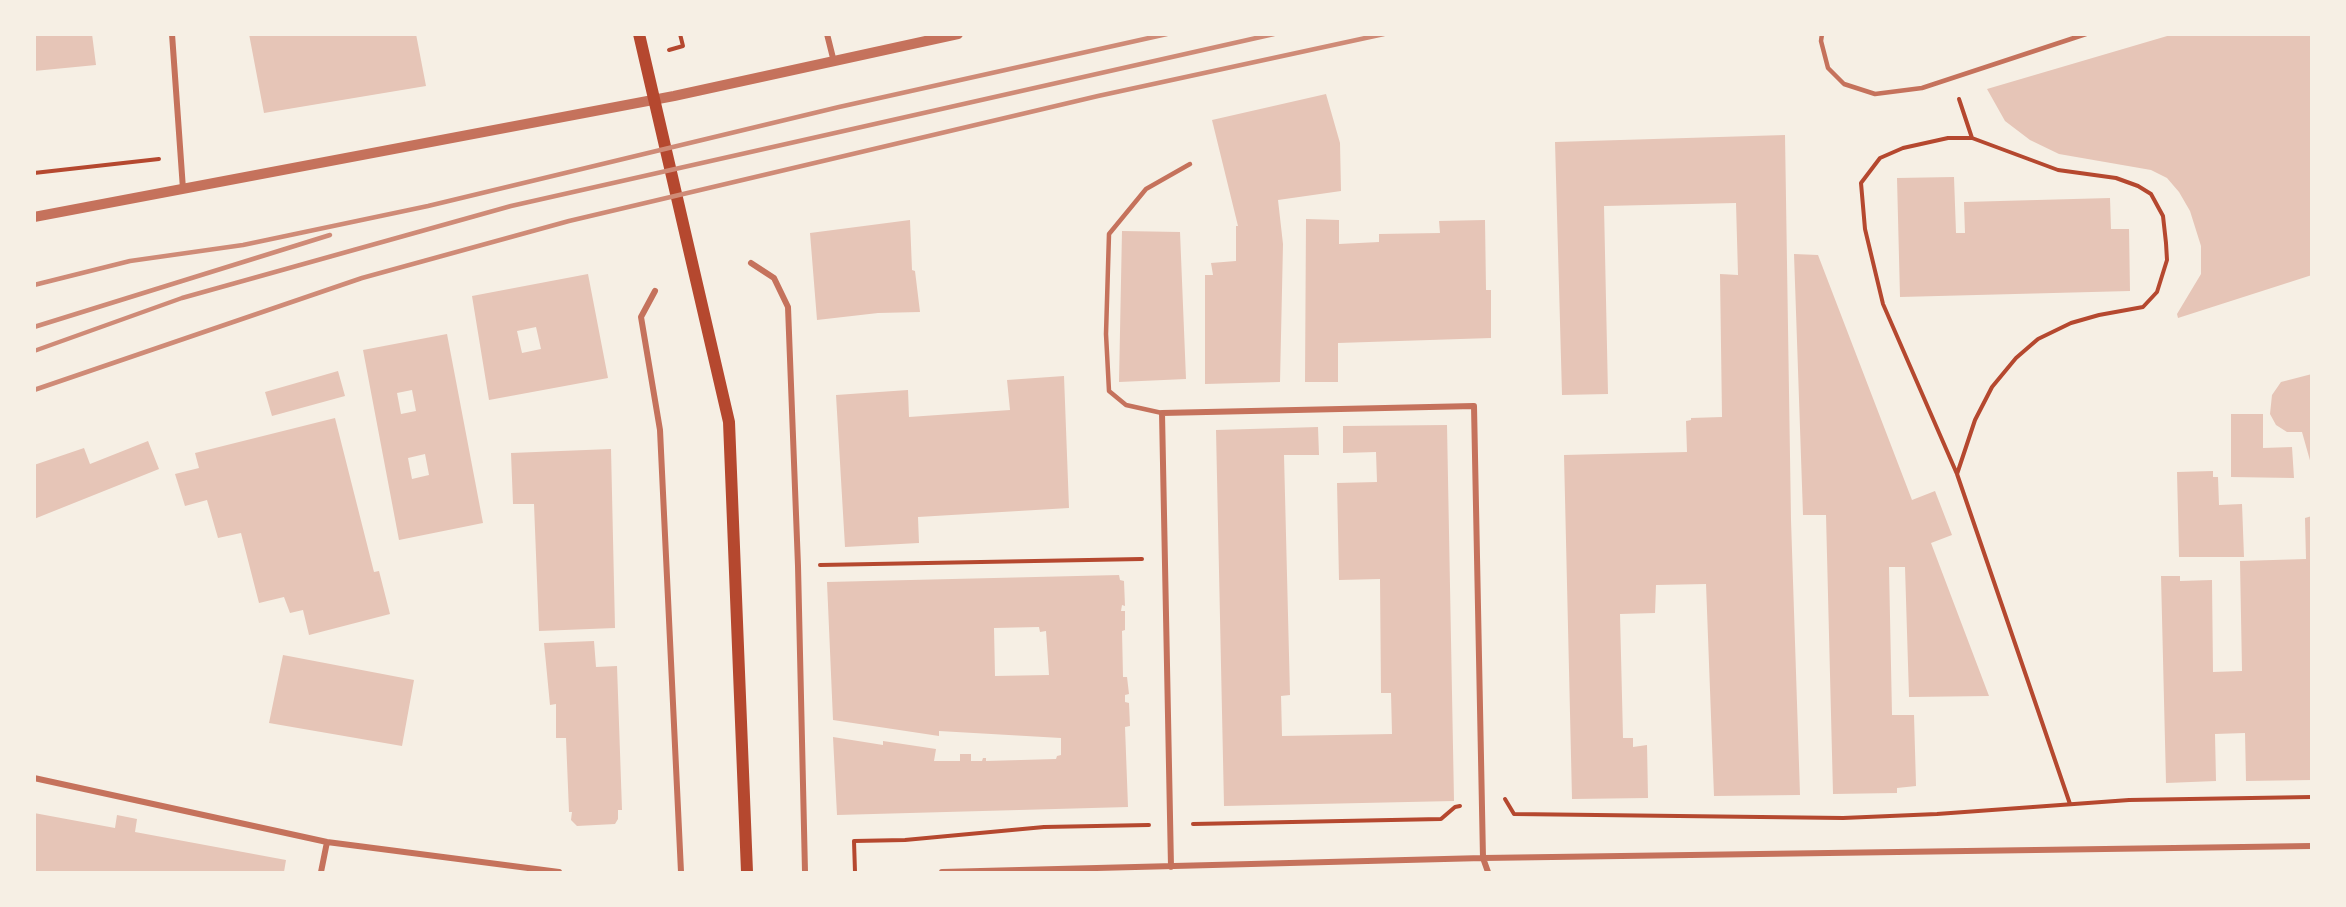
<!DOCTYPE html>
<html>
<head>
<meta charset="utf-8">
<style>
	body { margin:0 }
	#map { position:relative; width:2346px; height:907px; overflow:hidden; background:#f6efe4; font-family:"Fira Sans Condensed",sans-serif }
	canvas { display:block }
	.frame { position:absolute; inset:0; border:36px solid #f6efe4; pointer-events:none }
</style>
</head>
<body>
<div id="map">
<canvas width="2346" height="907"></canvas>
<div class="frame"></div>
</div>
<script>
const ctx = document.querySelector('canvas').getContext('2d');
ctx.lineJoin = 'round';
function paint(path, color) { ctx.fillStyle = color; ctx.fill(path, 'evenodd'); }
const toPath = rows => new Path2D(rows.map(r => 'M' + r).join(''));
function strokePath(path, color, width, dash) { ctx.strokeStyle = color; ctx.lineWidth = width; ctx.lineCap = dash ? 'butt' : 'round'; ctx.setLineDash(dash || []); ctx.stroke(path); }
const building = toPath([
	[34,34,92,34,96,65,34,71],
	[249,34,416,34,426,86,264,113],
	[2174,34,2312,34,2312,275,2178,318,2177,314,2201,274,2201,246,2190,211,2179,192,2167,178,2151,170,2059,154,2030,140,2005,121,1987,89],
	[1326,94,1340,143,1341,191,1278,200,1283,244,1280,382,1205,384,1205,275,1213,275,1211,263,1236,261,1236,226,1238,226,1212,120],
	[1785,135,1791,520,1800,795,1714,796,1706,584,1656,585,1655,613,1620,614,1623,738,1633,738,1633,747,1647,745,1648,798,1572,799,1564,455,1687,452,1686,421,1691,420,1691,418,1722,417,1720,274,1738,275,1736,203,1604,206,1608,394,1562,395,1555,142],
	[1954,177,1956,233,1965,233,1964,202,2110,198,2111,229,2129,229,2130,291,1900,297,1897,178],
	[1306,219,1339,220,1339,244,1379,242,1379,234,1440,233,1439,221,1485,220,1486,290,1491,290,1491,338,1338,343,1338,382,1305,382],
	[910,220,912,270,915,271,920,312,878,313,817,320,810,233],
	[1122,231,1180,232,1186,379,1119,382],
	[1794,254,1818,255,1912,500,1935,491,1952,535,1931,543,1989,696,1909,697,1905,567,1889,567,1892,715,1914,715,1916,786,1897,788,1897,793,1833,794,1826,515,1803,515],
	[588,274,608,378,489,400,472,296],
	[536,327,541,349,522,353,517,331],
	[447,334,483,523,399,540,363,350],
	[412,390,416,411,401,414,397,393],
	[425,454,429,475,412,479,408,458],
	[338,371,345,396,272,416,265,392],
	[2312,374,2312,464,2311,464,2302,432,2287,432,2276,425,2270,414,2272,395,2281,382],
	[1064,376,1069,508,918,517,919,543,845,547,836,395,908,390,909,417,1010,410,1007,380],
	[2231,414,2263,414,2263,448,2292,447,2294,478,2231,477],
	[335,418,374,572,379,571,390,614,309,635,303,610,290,613,284,597,259,603,241,533,218,538,207,500,185,506,175,474,199,468,195,453],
	[1447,425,1454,801,1224,806,1216,430,1318,427,1319,455,1284,455,1290,695,1281,696,1282,736,1392,734,1391,693,1381,693,1380,579,1339,580,1337,483,1377,482,1376,452,1343,453,1343,426],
	[148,441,159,469,34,519,34,465,84,448,90,464],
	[611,449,615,628,539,631,534,504,513,504,511,453],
	[2213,471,2213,477,2218,477,2219,505,2242,504,2244,557,2179,557,2177,472],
	[2312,516,2312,780,2246,781,2245,733,2215,734,2216,781,2166,783,2161,576,2180,576,2180,581,2212,580,2213,672,2242,671,2240,561,2306,559,2305,518],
	[1119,575,1120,580,1124,581,1125,606,1122,605,1121,611,1125,611,1125,630,1122,631,1123,677,1127,677,1129,694,1125,695,1125,702,1129,703,1130,726,1125,727,1128,807,837,815,833,737,883,745,883,741,936,749,934,761,960,761,960,754,971,754,971,761,982,761,983,758,986,758,986,761,1056,759,1057,756,1061,755,1061,738,939,731,939,736,833,720,827,582],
	[1039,627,1040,632,1046,631,1049,675,995,676,994,628],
	[594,641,596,667,617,666,622,810,618,810,618,819,615,824,577,826,571,820,572,812,569,812,566,738,556,738,556,704,550,705,544,643],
	[283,655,414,680,402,746,269,723],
	[34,813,115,828,117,815,137,819,135,832,286,860,284,872,34,872]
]);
const path = toPath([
	[669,50,683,46,680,34],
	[1959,99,1972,138],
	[34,173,159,159],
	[1957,474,1975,420,1992,387,2016,358,2038,339,2071,323,2099,315,2143,307,2157,292,2167,260,2166,243,2163,216,2151,194,2138,186,2116,178,2058,170,1972,138,1948,138,1903,148,1880,158,1861,183,1865,229,1883,304,1957,474,2070,804],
	[820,565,1142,559],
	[1505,799,1514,814,1843,818,1937,814,2129,800,2312,797],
	[1193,824,1441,819,1455,807,1460,806],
	[855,872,854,841,905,840,1044,827,1149,825]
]);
const service = toPath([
	[1822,34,1821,41,1828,68,1844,84,1875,94,1922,88,2086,34],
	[1162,413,1126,405,1109,391,1106,334,1109,234,1146,189,1190,164]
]);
const minor = toPath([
	[172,34,183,189],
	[827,34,834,62],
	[751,263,774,278,788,307,798,566,805,872],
	[655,291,641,317,660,430,681,872],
	[34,778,327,842,559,872],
	[1171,867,1162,413,1474,406,1483,858,1488,872],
	[321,872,327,842],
	[942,872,1483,858,2312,846]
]);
const tertiary = toPath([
	[34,217,674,96,958,34]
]);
const secondary = toPath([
	[639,34,729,422,747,872]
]);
const rail = toPath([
	[34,285,130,261,243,245,428,206,839,107,1167,34],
	[34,327,330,235],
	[34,351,182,298,511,206,1274,34],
	[34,390,362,278,569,221,1098,96,1384,34]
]);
paint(building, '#e6c5b7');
strokePath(path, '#b5482f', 4);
strokePath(service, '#c5725c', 4.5);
strokePath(minor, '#c5725c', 6);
strokePath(tertiary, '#c5725c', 10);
strokePath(secondary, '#b5482f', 12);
strokePath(rail, '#cf8b77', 4.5);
</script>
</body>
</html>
